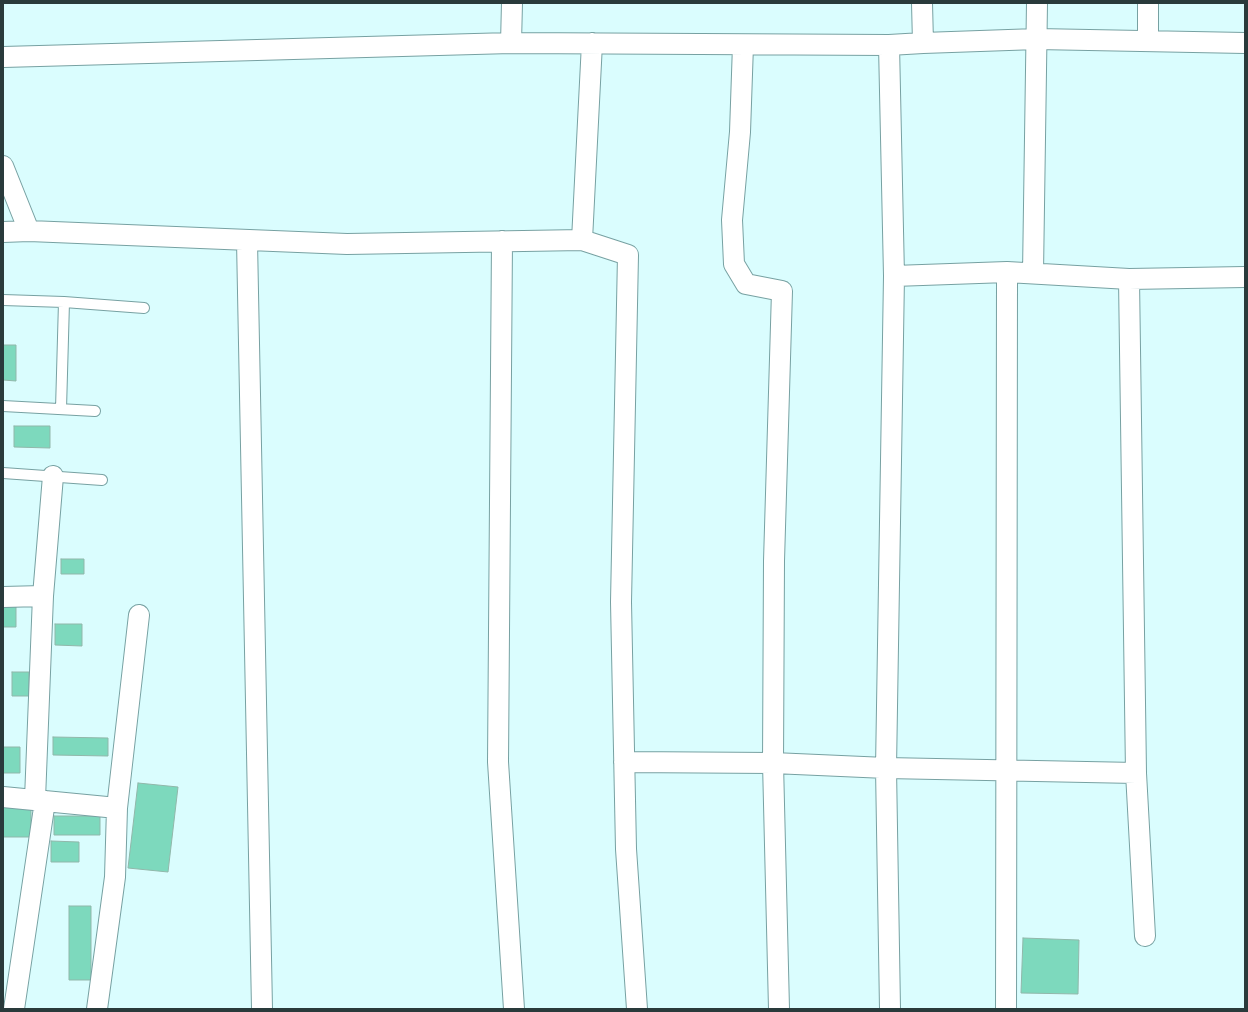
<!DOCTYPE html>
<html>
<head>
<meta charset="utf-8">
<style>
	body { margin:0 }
	#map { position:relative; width:1248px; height:1012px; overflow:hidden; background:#dafdfe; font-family:"IBM Plex Sans",sans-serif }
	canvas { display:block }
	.frame { position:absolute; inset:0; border:4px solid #293a3b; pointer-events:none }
</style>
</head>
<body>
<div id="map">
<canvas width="1248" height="1012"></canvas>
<div class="frame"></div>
</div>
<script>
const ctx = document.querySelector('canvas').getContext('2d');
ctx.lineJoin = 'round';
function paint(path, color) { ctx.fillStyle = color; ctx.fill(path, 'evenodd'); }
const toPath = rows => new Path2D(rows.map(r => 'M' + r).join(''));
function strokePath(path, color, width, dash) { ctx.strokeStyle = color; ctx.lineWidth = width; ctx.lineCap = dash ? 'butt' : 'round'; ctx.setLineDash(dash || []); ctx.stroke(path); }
const building = toPath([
	[3,345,16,345,16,381,3,380,3,345],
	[14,426,50,426,50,448,14,447,14,426],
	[61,559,84,559,84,574,61,574,61,559],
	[3,599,16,600,16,627,3,627,3,599],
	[55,624,82,624,82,646,55,645,55,624],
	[12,672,29,672,29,696,12,696,12,672],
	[53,737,108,738,108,756,53,755,53,737],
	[3,747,20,747,20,773,3,773,3,747],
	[138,783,178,787,168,872,128,868,138,783],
	[3,807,31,807,31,837,3,837,3,807],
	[54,816,100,816,100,835,54,835,54,816],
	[51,841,79,842,79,862,51,862,51,841],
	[69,906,91,906,91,980,69,980,69,906],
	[1023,938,1079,940,1078,994,1021,993,1023,938]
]);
const lane = toPath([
	[3,300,64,302],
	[3,406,95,411],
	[61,409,64,302,144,308],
	[3,473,102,480]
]);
const street = toPath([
	[922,3,923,43],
	[1148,41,1148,3],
	[511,43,512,3],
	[743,45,740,132,732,220,734,264,746,284,782,291,774,561,773,763,779,1009],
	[889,45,894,276,886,768,890,1009],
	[3,57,511,43,889,45,923,43,1037,39,1245,43],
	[3,166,29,231],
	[3,232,29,231,347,244,582,240,628,255,621,602,626,849,637,1009],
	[582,240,592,43],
	[247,241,262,1009],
	[502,241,498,762,514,1009],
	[1033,273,1037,3],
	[1129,279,1245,277],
	[43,596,53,476],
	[3,597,43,596,35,799],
	[624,762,773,763,886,768,1136,773,1129,279,1007,272,894,276],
	[1136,773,1145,936],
	[3,797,117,808],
	[14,1009,45,801],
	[97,1009,115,877,117,808,139,615],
	[1006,1009,1007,272]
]);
paint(building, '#7dd9bd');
strokePath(building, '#91b7aa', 1);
strokePath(lane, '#77a1a2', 12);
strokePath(street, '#77a1a2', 22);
strokePath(lane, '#fff', 10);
strokePath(street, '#fff', 20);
</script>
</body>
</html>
